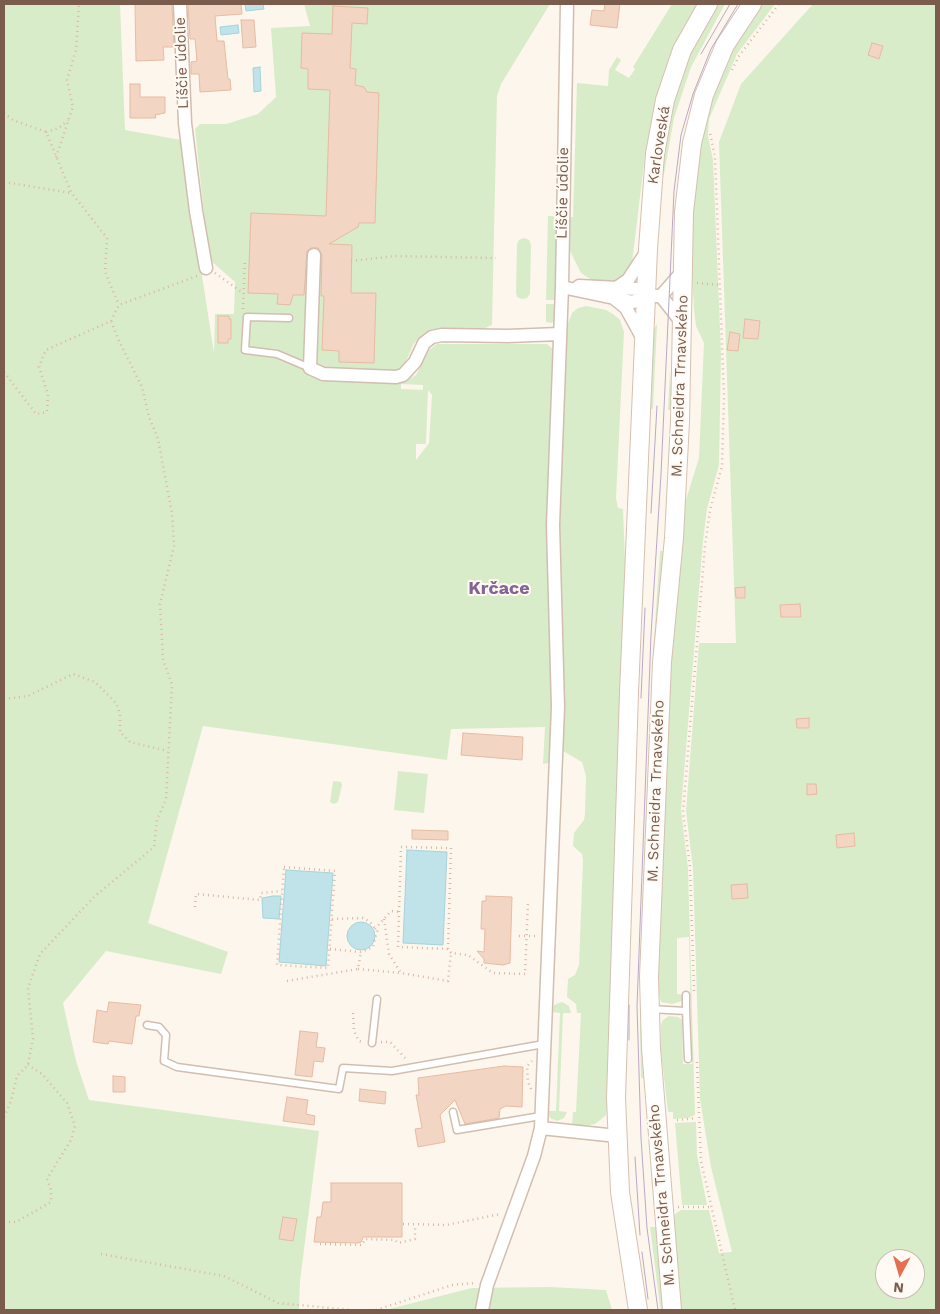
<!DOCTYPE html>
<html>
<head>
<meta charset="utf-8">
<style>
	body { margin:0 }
	#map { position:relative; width:940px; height:1314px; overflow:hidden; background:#fdf6ec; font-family:"Work Sans",sans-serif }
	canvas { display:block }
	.frame { position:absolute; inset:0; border:5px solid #7a5c4d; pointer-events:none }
	.north { position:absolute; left:875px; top:1249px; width:50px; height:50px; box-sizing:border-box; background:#fffaf3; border:1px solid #cabbb1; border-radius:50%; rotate:186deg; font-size:14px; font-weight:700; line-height:20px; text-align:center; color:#7a5c4d }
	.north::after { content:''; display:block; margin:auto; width:18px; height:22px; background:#e76f51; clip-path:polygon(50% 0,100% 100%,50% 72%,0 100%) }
</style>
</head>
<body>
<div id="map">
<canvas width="940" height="1314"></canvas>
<div class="frame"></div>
<div class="north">N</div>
</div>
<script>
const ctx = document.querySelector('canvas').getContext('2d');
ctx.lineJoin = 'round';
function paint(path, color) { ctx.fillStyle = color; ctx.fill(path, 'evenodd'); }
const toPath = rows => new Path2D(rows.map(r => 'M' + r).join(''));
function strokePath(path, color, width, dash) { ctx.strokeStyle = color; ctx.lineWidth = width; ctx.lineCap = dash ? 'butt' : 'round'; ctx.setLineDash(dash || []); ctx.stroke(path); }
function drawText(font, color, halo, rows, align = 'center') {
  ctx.font = font + ' "Work Sans",sans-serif'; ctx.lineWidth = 4; ctx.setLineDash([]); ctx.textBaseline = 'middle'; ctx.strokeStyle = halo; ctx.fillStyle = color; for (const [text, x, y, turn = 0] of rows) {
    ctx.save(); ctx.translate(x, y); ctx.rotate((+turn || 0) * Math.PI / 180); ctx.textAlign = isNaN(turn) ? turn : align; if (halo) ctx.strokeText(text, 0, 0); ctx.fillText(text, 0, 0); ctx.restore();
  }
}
const green = toPath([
	[4,4,120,4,125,130,181,140,214,353,215,314,234,314,235,282,210,260,202,219,204,214,195,129,200,124,226,124,258,114,276,97,271,28,310,26,304,4,550,4,501,84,497,96,492,325,483,329,443,328,426,332,414,343,403,368,402,383,416,375,429,350,437,344,547,344,553,349,552,709,549,763,543,764,545,727,451,729,447,760,203,726,148,923,228,952,221,974,106,951,63,1003,76,1061,89,1100,319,1131,300,1281,299,1309,311,1310,4,1310],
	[401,384,423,385,423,390,426,390,401,389],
	[428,390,432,395,429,443,416,460,416,444,426,444],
	[672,4,699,4,677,43,656,102,645,155,632,263,626,272,616,281,593,281,581,273,569,249,569,217,573,217,577,83,608,86,609,70,617,57,621,60,615,70,629,78,635,69,633,67],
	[718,4,725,4,691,67,674,118,664,174,662,174,661,163,669,117,685,65,695,42],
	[762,4,775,4,737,54,709,119,708,136,713,160,721,353,719,465,707,509,703,541,681,810,688,868,695,1115,688,1118,673,1119,673,1112,668,1112,661,1052,661,1025,663,1020,669,1016,678,1017,682,1020,683,1064,692,1064,689,937,677,938,677,994,683,995,682,1001,672,1004,661,1002,657,985,669,677,685,503,699,458,704,343,696,326,694,309,690,246,693,200,701,136,713,90,736,42],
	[813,4,936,4,936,1310,681,1310,676,1280,674,1215,681,1210,709,1210,719,1253,732,1252,711,1167,700,1099,693,869,686,811,699,643,736,643,719,142,741,84],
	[885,1259,915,1259,915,1289,885,1289],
	[548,216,557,216,555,300,546,300],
	[524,238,529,240,531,245,530,294,527,298,522,299,517,297,516,292,517,244,519,240],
	[546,304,555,304,554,321,552,323,546,322],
	[586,306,606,310,613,314,620,320,624,332,616,498,618,508,623,509,626,586,607,1109,606,1115,599,1121,595,1124,584,1126,572,1125,573,1112,576,1112,581,1013,577,1013,576,1004,567,997,568,979,575,975,579,965,583,860,582,854,573,846,574,833,584,820,585,814,586,776,582,762,563,751,564,665,559,503,565,332,572,313,578,308],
	[657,324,653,409,648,409,653,331],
	[670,370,672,410,668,410],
	[660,551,666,551,655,653,653,653],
	[398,771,428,774,424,813,394,810],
	[333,781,341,782,342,785,338,802,334,804,330,802],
	[641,989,645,1078,641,1078,640,1029],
	[562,1002,569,1006,571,1013,563,1013,559,1111,567,1112,564,1118,557,1121,550,1118,548,1111,556,1111,560,1013,552,1012,554,1005],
	[696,1122,697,1155,707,1205,682,1205,675,1123],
	[650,1227,656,1227,665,1310,661,1310,660,1306],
	[550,1287,606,1290,612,1310,385,1310,472,1288]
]);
const water = toPath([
	[245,4,263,4,264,9,246,11,245,4],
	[238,25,239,33,221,35,220,27,238,25],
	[260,67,261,91,254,92,253,68,260,67],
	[407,850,447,852,443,945,403,943,407,850],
	[286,870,333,873,326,966,279,962,286,870],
	[273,896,281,896,279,919,263,918,262,898,273,896],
	'347 936a14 14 0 1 1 28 0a14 14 0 1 1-28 0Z'
]);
const building = toPath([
	[135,4,172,4,174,47,163,47,164,60,136,61,135,4],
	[188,4,241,4,242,14,215,16,217,41,224,41,228,79,230,79,231,90,200,92,199,74,191,74,191,62,197,61,195,39,190,39,188,4],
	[605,4,620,4,617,28,590,25,592,10,604,11,605,4],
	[333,6,368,8,367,24,352,23,350,68,356,69,355,85,364,87,367,92,379,93,375,223,359,223,358,227,329,244,352,245,351,293,376,293,374,363,339,362,339,351,322,350,324,296,321,296,322,255,318,248,311,248,307,251,304,295,293,295,290,305,277,304,278,294,248,293,251,213,326,216,330,90,308,89,308,69,301,68,302,33,332,34,333,6],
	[241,20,254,20,256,47,243,48,241,20],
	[872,43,883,46,879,59,868,55,872,43],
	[130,84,140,84,140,97,165,97,165,113,155,115,156,118,130,118,130,84],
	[218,316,229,316,229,319,231,319,231,339,228,339,228,343,218,343,218,316],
	[745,319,760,321,758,339,743,338,745,319],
	[730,332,740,334,738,351,727,350,730,332],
	[745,587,745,598,736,598,735,588,745,587],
	[800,604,801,617,781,617,780,605,800,604],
	[809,718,809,728,797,728,796,719,809,718],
	[463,733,523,737,522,760,461,755,463,733],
	[807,784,816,784,817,794,807,795,807,784],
	[412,830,448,831,448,840,412,839,412,830],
	[854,833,855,846,837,848,836,835,854,833],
	[747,884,748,898,732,899,731,885,747,884],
	[486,896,512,897,510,963,503,965,484,963,484,959,477,951,484,952,485,929,481,929,482,901,486,901,486,896],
	[109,1002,141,1005,139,1016,136,1016,132,1044,109,1041,108,1044,93,1042,97,1010,107,1012,109,1002],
	[300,1031,318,1033,316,1047,325,1048,323,1062,314,1061,312,1077,295,1075,300,1031],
	[504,1066,523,1067,522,1107,506,1106,500,1109,499,1118,465,1124,455,1100,440,1115,445,1142,418,1147,415,1129,422,1128,416,1095,419,1095,418,1078,504,1066],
	[113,1076,125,1077,125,1092,113,1092,113,1076],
	[360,1089,386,1092,385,1104,359,1101,360,1089],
	[287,1097,308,1100,306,1114,315,1116,314,1125,283,1121,287,1097],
	[331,1183,402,1183,402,1237,363,1237,361,1242,358,1243,314,1242,317,1217,321,1217,323,1202,331,1202,331,1183],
	[283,1217,297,1219,293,1241,279,1239,283,1217]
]);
const path = toPath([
	[732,70,739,56,779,4],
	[4,113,13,120,46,132,71,192,107,238,105,272,119,305],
	[46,132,59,128,68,120],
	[56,157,73,107,67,80,76,50,79,4],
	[4,182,71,193],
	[351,261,395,256,496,258],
	[215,273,243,293],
	[697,283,721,285],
	[243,309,245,259],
	[4,372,36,414,47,412,48,395,39,367,46,350,111,321,119,305,197,276],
	[4,699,28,696,73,674,95,682,116,703,120,714,120,732,130,742,168,751],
	[284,867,335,871,328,968,277,965,284,867],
	[195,907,196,894,260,900,261,893,282,891],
	[384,919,389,954,401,973,448,981,451,953],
	[375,929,391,911,399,912],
	[519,936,537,936],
	[330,949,361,952,373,947,377,931,370,922,363,918,332,919],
	[448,949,451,848,401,847,398,947,448,949,451,953,468,955,493,973,525,974,528,902],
	[358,969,401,973],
	[287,981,358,969,361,952],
	[694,991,690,867,683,812,705,546,710,510,722,466,724,397,715,157,710,133],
	[353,1013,354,1031,359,1041,363,1042],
	[381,1042,390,1042,407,1060],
	[697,1062,701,1161,735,1310],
	[531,1089,528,1082,527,1066,532,1061],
	[4,1117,11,1101,17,1076,28,1065,29,1059,33,1039,28,988,40,954,94,897,154,847,157,820,166,799,172,685,163,659,160,604,174,546,172,513,158,439,149,417,142,387,119,341,111,321],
	[677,1120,697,1118],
	[678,1207,710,1207],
	[4,1222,16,1222,51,1202,51,1190,47,1179,71,1140,75,1126,67,1103,42,1074,28,1065],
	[403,1224,446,1225,501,1214],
	[320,1244,362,1245,365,1239,395,1240,398,1243,415,1239,415,1225],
	[101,1254,224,1276,278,1303,352,1310],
	[376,1310,452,1285,475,1283]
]);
const lane = toPath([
	[289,318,247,317,245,350,277,354,310,368],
	[650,1009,686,1011,686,995],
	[686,1011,688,1059],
	[147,1025,159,1027,166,1035,164,1061,177,1067,339,1089,343,1068,392,1071,544,1044],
	[372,1043,377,999],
	[453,1112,457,1130,541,1116]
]);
const street = toPath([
	[180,4,185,123,196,211,206,268],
	[314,255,310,368,323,374,396,377,403,375,415,362,424,343,432,337,442,335,508,336,559,334],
	[579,286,639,289,646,296],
	[562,287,633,302,646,296,661,296,683,324],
	[618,287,628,280,647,251],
	[661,296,683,271],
	[615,299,626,308,642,337],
	[541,1128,617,1136],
	[482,1310,487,1285,534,1156,541,1128,558,707,553,525,562,287,567,4]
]);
const secondary = toPath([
	[638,1310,620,1192,616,1098,629,693,648,249,655,154,665,100,682,50,708,4],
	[672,1310,651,1048,649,977,662,662,674,538,680,421,684,212,692,143,704,95,725,45,752,4]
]);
const tram = toPath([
	[701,54,730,4],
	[651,513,657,406],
	[641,698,645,608],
	[629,1040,629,1005],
	[635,1157,640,1235],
	[642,1252,648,1299],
	[658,1310,647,1228,641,1138,637,1006,651,635,661,474,674,191,681,135,693,94,711,49,738,4]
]);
const streetNames = [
	["Líščie údolie",182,63,-92],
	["Karloveská",659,145,-81],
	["Líščie údolie",563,193,-89],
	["M. Schneidra Trnavského",680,386,-88],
	["M. Schneidra Trnavského",656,791,-88],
	["M. Schneidra Trnavského",662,1195,-95]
];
const quarterNames = [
	["Krčace",499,589]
];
paint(green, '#d8ecc9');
paint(water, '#bfe3e8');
strokePath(water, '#a5d3da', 1);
paint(building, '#f3d5c3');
strokePath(building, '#e6bba3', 1);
strokePath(lane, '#d1beb0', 9);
strokePath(street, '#d1beb0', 15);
strokePath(secondary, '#d6c0b0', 20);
strokePath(path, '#d9b8a5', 2.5, [1, 4]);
strokePath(lane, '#fff', 6);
strokePath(street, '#fff', 12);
strokePath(secondary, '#fff', 18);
strokePath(tram, '#b9a8c9', 1);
drawText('15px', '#7a5c4d', '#fffaf3', streetNames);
drawText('bold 18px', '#846695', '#fffaf3', quarterNames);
</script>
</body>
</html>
